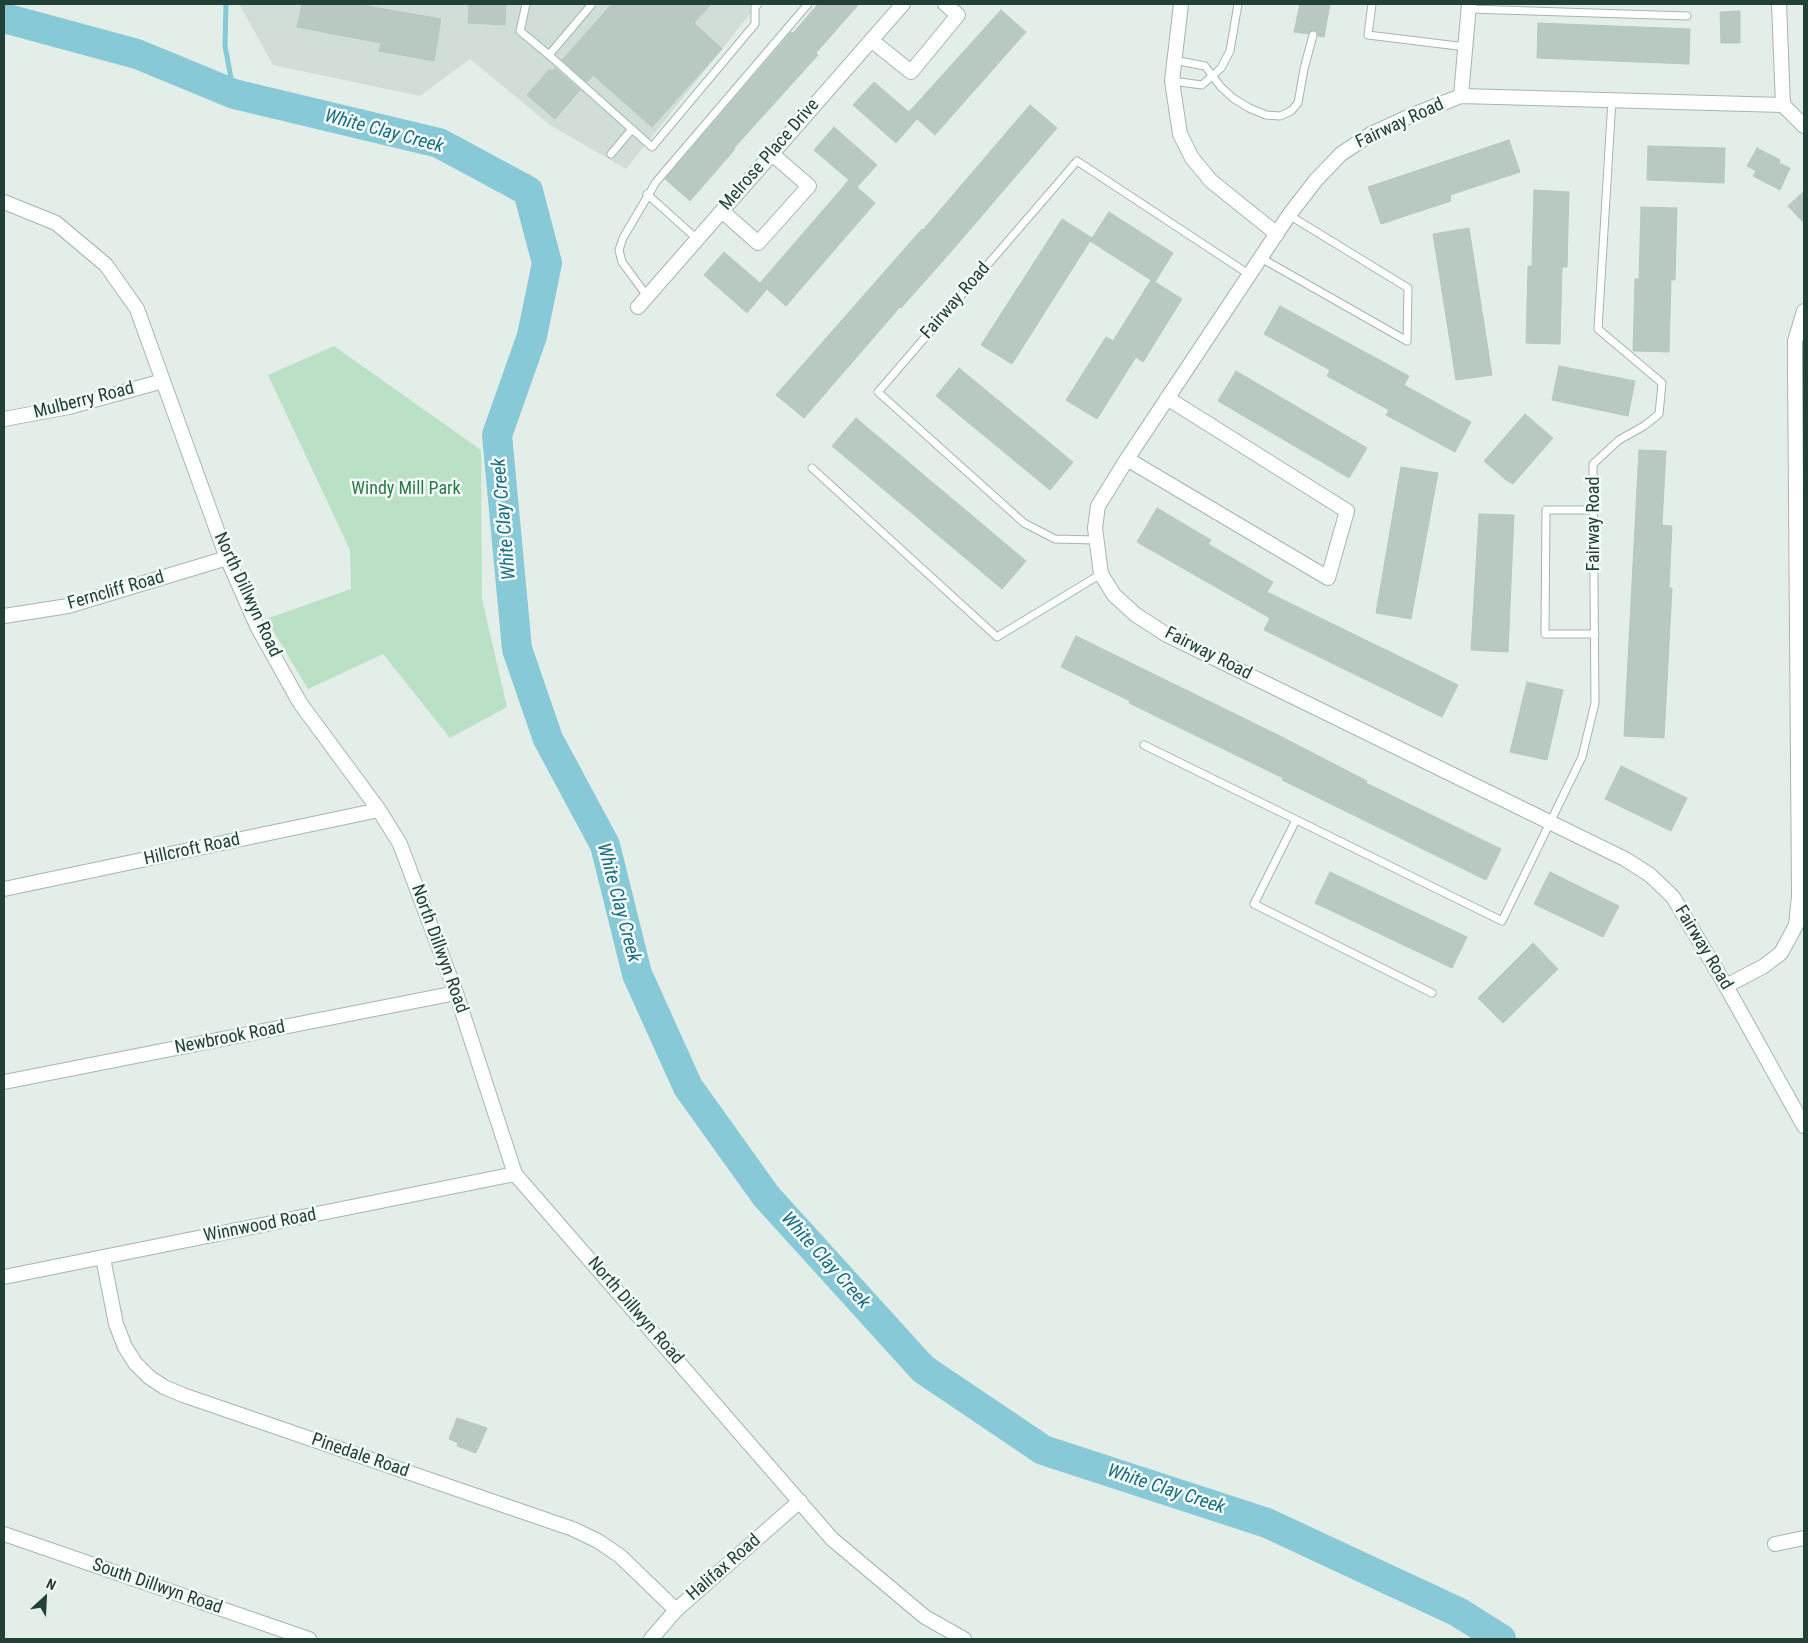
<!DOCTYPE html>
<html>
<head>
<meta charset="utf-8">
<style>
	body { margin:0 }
	#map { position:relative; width:1808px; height:1643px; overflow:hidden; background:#e3eee9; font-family:"Roboto Condensed",sans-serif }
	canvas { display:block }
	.frame { position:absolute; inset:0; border:5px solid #214038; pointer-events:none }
	.north { position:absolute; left:20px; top:1573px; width:50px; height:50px; -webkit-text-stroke:4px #f4faf7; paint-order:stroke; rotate:25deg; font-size:14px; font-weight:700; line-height:20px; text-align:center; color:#214038 }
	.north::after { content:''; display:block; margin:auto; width:18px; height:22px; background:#214038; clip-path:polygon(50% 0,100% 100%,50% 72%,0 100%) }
</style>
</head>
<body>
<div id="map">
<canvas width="1808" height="1643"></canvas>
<div class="frame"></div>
<div class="north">N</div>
</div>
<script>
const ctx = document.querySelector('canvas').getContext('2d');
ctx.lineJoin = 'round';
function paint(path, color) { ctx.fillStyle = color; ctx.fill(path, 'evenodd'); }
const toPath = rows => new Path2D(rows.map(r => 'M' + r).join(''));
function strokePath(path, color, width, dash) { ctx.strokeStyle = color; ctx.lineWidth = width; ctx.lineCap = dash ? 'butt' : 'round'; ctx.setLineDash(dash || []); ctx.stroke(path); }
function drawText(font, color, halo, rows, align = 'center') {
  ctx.font = font + ' "Roboto Condensed",sans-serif'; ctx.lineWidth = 5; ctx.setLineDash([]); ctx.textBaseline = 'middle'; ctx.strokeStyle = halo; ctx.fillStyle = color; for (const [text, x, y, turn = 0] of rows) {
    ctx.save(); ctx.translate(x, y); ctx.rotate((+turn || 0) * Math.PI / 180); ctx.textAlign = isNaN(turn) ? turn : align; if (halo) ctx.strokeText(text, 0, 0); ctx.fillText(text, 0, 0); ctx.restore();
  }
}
const built = toPath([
	[239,4,758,4,626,169,550,125,470,59,420,96,273,65]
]);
const green = toPath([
	[334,346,481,450,482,599,507,707,450,738,383,654,308,689,266,619,351,589,350,550,268,375]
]);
const stream = toPath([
	[226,4,225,46,234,94]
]);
const river = toPath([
	[4,18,137,54,234,94,439,143,528,191,547,263,532,336,497,435,517,649,548,739,605,845,637,974,688,1087,766,1196,923,1369,1043,1450,1267,1523,1458,1612,1501,1639]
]);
const building = toPath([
	[302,4,356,4,441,19,434,61,379,51,381,43,297,27,302,4],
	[469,4,506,4,505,25,468,23,469,4],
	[612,4,711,4,694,23,722,49,652,127,593,75,587,82,562,60,612,4],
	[818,4,859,4,816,53,818,55,734,148,735,149,690,201,665,179,791,32,793,33,818,4],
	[1300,4,1330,4,1324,37,1318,36,1317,32,1314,30,1310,31,1308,34,1294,32,1300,4],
	[1001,10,1026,32,935,135,917,119,896,143,853,105,874,82,909,112,1001,10],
	[1740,11,1740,43,1721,43,1720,12,1740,11],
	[1538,23,1690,29,1689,64,1537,58,1538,23],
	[555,68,580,90,555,119,527,95,550,69,552,71,555,68],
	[1030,105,1057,128,949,254,901,308,900,307,804,418,776,395,922,229,923,230,1030,105],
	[834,127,877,165,857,187,875,203,786,306,760,283,849,180,814,150,834,127],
	[1509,140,1520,172,1450,195,1451,201,1381,224,1368,187,1509,140],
	[1648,146,1725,148,1724,183,1647,180,1648,146],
	[1757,148,1780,160,1779,163,1790,168,1780,190,1753,176,1756,171,1747,166,1757,148],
	[1534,190,1569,192,1567,267,1562,267,1560,344,1526,343,1528,266,1532,266,1534,190],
	[1804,191,1804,223,1788,206,1804,191],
	[1641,207,1677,208,1675,280,1671,280,1669,352,1633,351,1635,279,1639,279,1641,207],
	[1109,212,1173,253,1155,282,1182,299,1143,362,1136,357,1097,419,1066,400,1106,337,1113,341,1151,280,1090,241,1012,364,981,345,1062,219,1092,238,1109,212],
	[1469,228,1492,375,1456,380,1433,234,1469,228],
	[724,252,767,289,747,313,704,275,724,252],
	[1280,306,1409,376,1404,385,1471,422,1455,452,1386,415,1389,410,1327,376,1330,370,1264,334,1280,306],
	[1559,366,1635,381,1628,416,1552,400,1559,366],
	[959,368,1073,462,1050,490,936,396,959,368],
	[1236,371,1367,448,1349,478,1218,401,1236,371],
	[1525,414,1553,438,1513,484,1506,480,1484,461,1525,414],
	[856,418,1026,561,1002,589,832,446,856,418],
	[1639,450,1666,451,1662,525,1672,526,1669,588,1672,588,1664,738,1624,736,1639,450],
	[1401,467,1438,473,1411,619,1376,613,1401,467],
	[1157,508,1211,540,1208,544,1273,582,1267,592,1458,685,1442,717,1264,630,1270,618,1137,542,1157,508],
	[1479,514,1514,515,1508,652,1471,650,1479,514],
	[1076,636,1280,736,1367,781,1366,783,1501,849,1486,880,1282,780,1283,778,1129,703,1130,701,1061,667,1076,636],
	[1527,682,1563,690,1547,760,1510,752,1527,682],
	[1621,766,1687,798,1671,831,1605,799,1621,766],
	[1330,872,1467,937,1452,968,1315,903,1330,872],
	[1550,872,1619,906,1603,937,1534,904,1550,872],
	[1533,943,1558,969,1503,1023,1478,998,1533,943],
	[457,1418,487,1428,476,1453,457,1446,458,1443,449,1439,457,1418]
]);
const lane = toPath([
	[526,4,520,31,549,55,592,4],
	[1372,4,1368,35,1466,47],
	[1469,9,1687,16],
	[549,55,652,147,755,24,755,7,758,4],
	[1174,60,1205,66,1221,87,1233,98,1249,108,1266,115,1280,116,1291,111,1298,103,1304,69,1313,35],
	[1172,81,1202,85,1221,68,1230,51,1238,4],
	[611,154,632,129],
	[647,194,697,239],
	[1261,258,1407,341,1408,288,1289,215],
	[647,296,622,262,619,250,623,238,656,182,808,4],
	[812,468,997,637,1101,574],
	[1594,510,1546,510,1545,634,1595,634],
	[1096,540,1055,539,1024,523,878,392,1077,161,1250,275],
	[1144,745,1502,921,1582,757,1595,703,1593,464,1619,440,1644,426,1659,414,1662,383,1598,329,1612,100],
	[1296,820,1254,904,1432,993]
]);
const street = toPath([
	[1181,4,1172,81,1180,134,1192,158,1211,181,1277,234],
	[1779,4,1783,105,1804,126],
	[871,40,911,72,958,15,945,4],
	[1461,96,1469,4],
	[1783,105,1461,96,1410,116,1371,134,1341,154,1316,180,1289,215,1127,459,1098,506,1095,528,1101,574,1114,595,1136,615,1167,635,1625,859,1650,875,1673,897,1726,986,1804,1126],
	[4,202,56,223,106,265,137,309,227,558,257,626,300,703,379,810,400,844,456,993,515,1174,832,1539,925,1617,964,1639],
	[722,211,758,243,809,186,772,154],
	[638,307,903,4],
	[4,419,69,407,163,381],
	[1127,459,1328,578,1347,511,1167,398],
	[4,616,68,606,227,558],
	[4,889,379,810],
	[1726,986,1764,966,1781,953,1796,925,1799,896,1795,365,1795,341,1804,311],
	[4,1082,456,993],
	[103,1258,116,1324,125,1347,135,1363,149,1377,164,1387,183,1395,573,1529,598,1541,620,1556,676,1610],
	[4,1277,515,1174],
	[4,1534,309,1639],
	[1775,1544,1804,1538],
	[651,1639,676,1610,800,1501]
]);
const streetNames = [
	["Fairway Road",1400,124,-25],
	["Melrose Place Drive",770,155,-49],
	["Fairway Road",956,301,-49],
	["Mulberry Road",84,401,-14],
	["Fairway Road",1594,524,-90],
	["Ferncliff Road",116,591,-16],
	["North Dillwyn Road",247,595,65],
	["Fairway Road",1208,654,27],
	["Hillcroft Road",192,850,-12],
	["Fairway Road",1703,948,59],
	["North Dillwyn Road",439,949,70],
	["Newbrook Road",230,1038,-11],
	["Winnwood Road",260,1226,-11],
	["North Dillwyn Road",635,1311,49],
	["Pinedale Road",360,1456,19],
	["Halifax Road",724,1568,-41],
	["South Dillwyn Road",157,1587,19]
];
const parkNames = [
	["Windy Mill Park",406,489]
];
const waterNames = [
	["White Clay Creek",384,132,15],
	["White Clay Creek",505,519,-95],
	["White Clay Creek",618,903,75],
	["White Clay Creek",825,1261,48],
	["White Clay Creek",1166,1490,18]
];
paint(built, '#d1ded8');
paint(green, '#bae0c5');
strokePath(stream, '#87c9d6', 5);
strokePath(river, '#87c9d6', 30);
paint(building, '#b8c9c2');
strokePath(building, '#b5c8c0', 1);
strokePath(lane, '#a5b6b0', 9);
strokePath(street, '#a5b6b0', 16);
strokePath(lane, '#fff', 7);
strokePath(street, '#fff', 14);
drawText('18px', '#214038', '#f4faf7', streetNames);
drawText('18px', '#287a49', '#f4faf7', parkNames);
drawText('italic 19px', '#176e80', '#f4faf7', waterNames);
</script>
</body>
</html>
